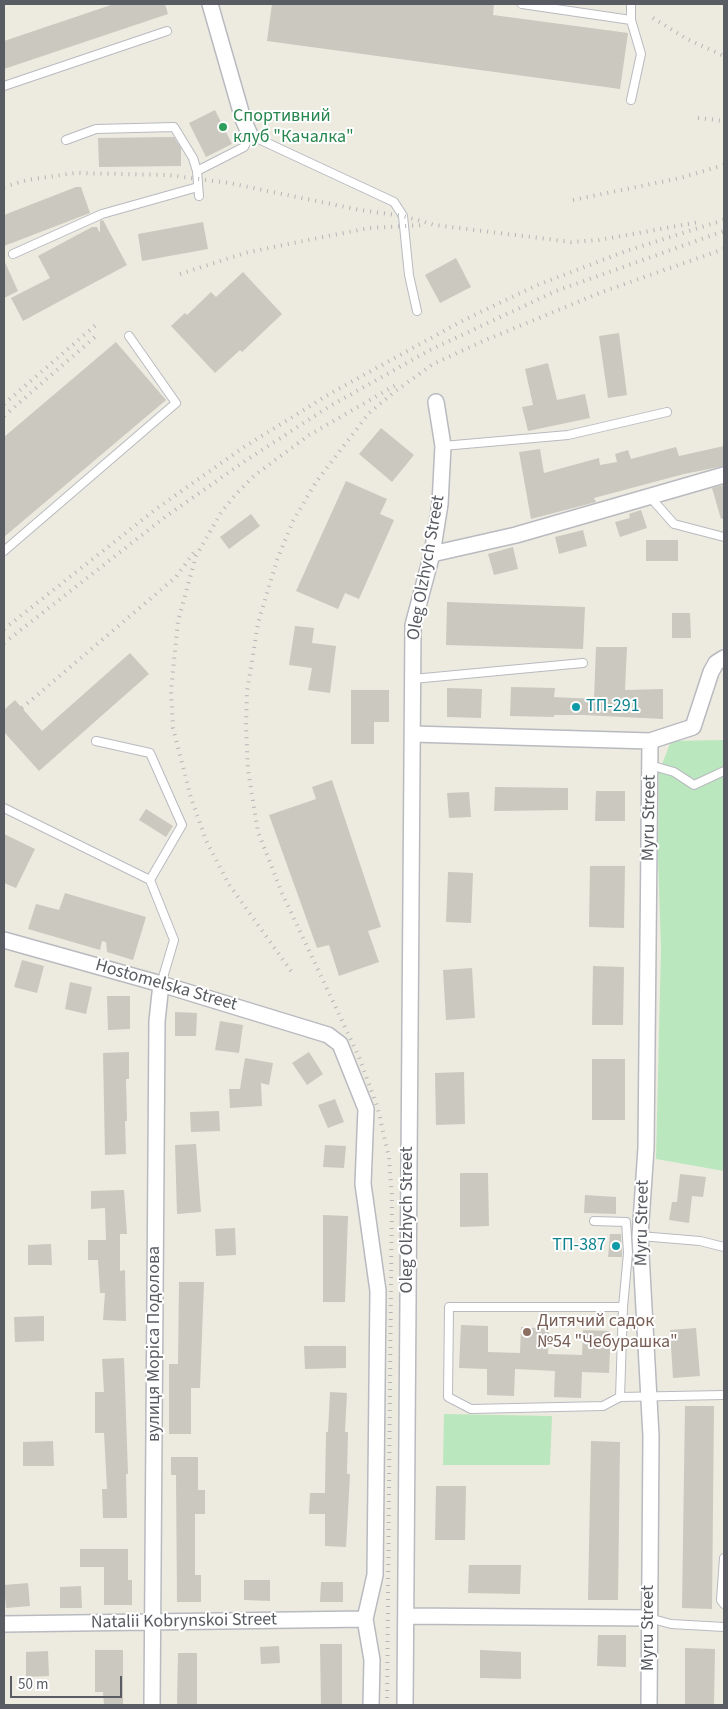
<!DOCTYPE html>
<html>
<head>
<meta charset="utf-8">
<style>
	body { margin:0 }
	#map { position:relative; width:728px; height:1709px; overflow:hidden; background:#edebe0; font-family:"Source Sans 3",sans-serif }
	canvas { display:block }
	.frame { position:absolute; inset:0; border:5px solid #595c62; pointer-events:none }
	.scale { position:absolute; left:10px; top:1676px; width:112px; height:22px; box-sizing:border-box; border:2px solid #595c62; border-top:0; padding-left:6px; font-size:15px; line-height:18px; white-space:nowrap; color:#595c62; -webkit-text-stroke:4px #fff; paint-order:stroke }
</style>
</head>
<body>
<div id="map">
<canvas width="728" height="1709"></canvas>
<div class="frame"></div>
<div class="scale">50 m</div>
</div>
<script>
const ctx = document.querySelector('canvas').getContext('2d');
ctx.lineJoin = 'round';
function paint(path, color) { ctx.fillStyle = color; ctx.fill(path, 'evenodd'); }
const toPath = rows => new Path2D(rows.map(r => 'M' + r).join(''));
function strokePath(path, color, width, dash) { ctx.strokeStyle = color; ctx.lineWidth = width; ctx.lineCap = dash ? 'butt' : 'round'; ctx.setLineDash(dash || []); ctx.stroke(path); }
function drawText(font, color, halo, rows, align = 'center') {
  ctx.font = font + ' "Source Sans 3",sans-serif'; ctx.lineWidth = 4; ctx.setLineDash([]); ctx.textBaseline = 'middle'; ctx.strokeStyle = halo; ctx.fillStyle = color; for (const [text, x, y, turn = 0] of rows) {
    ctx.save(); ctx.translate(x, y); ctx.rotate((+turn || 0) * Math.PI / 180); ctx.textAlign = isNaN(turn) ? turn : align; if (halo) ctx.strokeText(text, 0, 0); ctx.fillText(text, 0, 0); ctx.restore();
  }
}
const green = toPath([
	[724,740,724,1171,656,1159,661,949,658,857,659,772,671,741],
	[444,1414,552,1416,550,1465,443,1465]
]);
const building = toPath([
	[114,4,165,4,168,14,4,69,4,41],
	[272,4,494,4,493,15,628,33,620,89,267,41],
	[215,110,232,144,206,157,189,123],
	[174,137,181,148,181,166,99,167,98,138],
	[76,187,81,187,90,213,4,246,4,215],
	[103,220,127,265,23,321,11,298,50,278,38,256,92,227,97,227,100,233,100,221],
	[203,222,208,249,142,261,138,234],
	[456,258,471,287,440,303,425,275],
	[4,260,18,291,4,298],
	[243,272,282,314,242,352,240,350,215,373,171,326,185,313,187,315,211,292,216,297],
	[619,333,627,395,608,398,599,336],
	[116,342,166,400,4,537,4,437],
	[548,363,557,400,585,394,590,418,528,431,522,407,533,405,525,369],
	[381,428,414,455,392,482,359,454],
	[724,446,724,466,684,474,594,498,596,502,531,519,519,452,540,449,544,473,599,458,600,465,617,462,615,454,628,450,631,459,676,447,679,456],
	[346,481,387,499,380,514,394,520,359,599,345,593,338,609,296,591],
	[724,485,724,518,721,519,712,488],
	[641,510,647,528,620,537,615,522,630,518,629,514],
	[251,514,260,526,229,549,220,537],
	[583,530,587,546,559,554,555,537],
	[646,540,678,540,678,561,646,561],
	[513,547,518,569,494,575,488,554],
	[447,602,585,607,583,649,446,645],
	[672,613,690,613,691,638,672,638],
	[295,626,314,628,312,643,336,646,330,693,308,690,312,668,289,665],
	[596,647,627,647,625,690,663,689,663,719,583,715,554,715,554,717,510,716,511,687,555,688,554,697,594,699],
	[130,653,149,674,39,771,4,732,4,710,15,700,42,731],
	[447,688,482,689,481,718,447,717],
	[351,690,389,690,389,722,374,722,374,744,351,744],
	[332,780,381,927,368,931,379,962,339,976,329,945,317,948,269,815,316,799,312,787],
	[495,787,568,788,568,810,494,811],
	[596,791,625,791,625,821,595,821],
	[469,792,471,817,449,818,447,793],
	[146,809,173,826,166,837,139,820],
	[4,834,35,849,16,888,4,883],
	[590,866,625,866,624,928,589,927],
	[448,872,473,873,471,923,446,922],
	[65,893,146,917,133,960,107,952,106,942,102,941,100,950,28,929,36,904,59,910],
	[22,960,44,966,37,993,14,987],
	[593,966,624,967,623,1025,592,1025],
	[472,968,475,1018,446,1020,443,970],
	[70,982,92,987,86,1014,65,1009],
	[107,996,130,996,130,1029,108,1030],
	[175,1012,197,1013,196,1036,175,1036],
	[220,1021,243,1025,239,1053,215,1050],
	[129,1052,129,1079,126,1079,127,1121,125,1121,126,1154,105,1155,103,1053],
	[309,1052,323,1074,307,1085,292,1063],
	[245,1058,273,1063,269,1085,261,1083,262,1106,230,1108,229,1089,240,1089],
	[592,1059,625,1059,625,1120,592,1120],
	[464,1072,465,1124,436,1125,435,1073],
	[335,1099,344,1122,328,1128,318,1105],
	[219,1111,220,1131,191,1132,190,1112],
	[196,1144,201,1212,177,1214,175,1145],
	[325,1145,346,1146,344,1168,323,1167],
	[460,1173,488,1173,489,1226,460,1227],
	[680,1174,706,1177,703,1197,692,1196,689,1223,669,1220,672,1202,677,1202],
	[124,1190,127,1234,120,1234,120,1271,125,1270,126,1321,103,1320,105,1293,100,1293,98,1260,88,1260,88,1240,106,1240,105,1208,91,1209,91,1191],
	[585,1195,616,1197,616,1214,584,1213],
	[323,1215,348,1216,345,1302,323,1302],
	[235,1228,236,1255,216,1256,215,1229],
	[610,1234,621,1234,622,1257,608,1257],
	[51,1244,52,1265,28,1265,28,1245],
	[179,1282,204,1282,200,1388,191,1388,191,1434,169,1434,169,1364,178,1364],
	[44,1316,44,1341,15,1342,14,1317],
	[461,1325,488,1326,488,1352,520,1353,521,1327,549,1329,548,1354,582,1355,583,1330,611,1331,609,1373,582,1372,581,1398,554,1397,555,1371,515,1369,514,1396,487,1395,487,1369,459,1368],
	[696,1328,700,1376,673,1378,670,1330],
	[304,1346,346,1346,346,1368,305,1369],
	[124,1358,128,1474,126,1474,127,1518,103,1518,102,1489,107,1489,104,1433,95,1433,95,1392,104,1392,102,1359],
	[330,1392,347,1393,345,1432,348,1432,347,1474,350,1474,346,1547,325,1546,325,1514,309,1514,310,1493,325,1493,326,1432,328,1432],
	[685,1406,714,1406,712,1609,682,1608],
	[53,1441,54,1466,23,1466,23,1442],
	[591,1441,620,1442,618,1600,588,1600],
	[171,1457,198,1457,198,1490,205,1490,205,1514,195,1514,195,1575,201,1575,201,1602,177,1602,176,1475,171,1475],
	[436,1486,466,1486,465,1540,435,1540],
	[80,1549,128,1549,128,1580,132,1580,132,1605,104,1605,104,1567,80,1567],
	[469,1565,521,1565,520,1594,468,1593],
	[244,1580,270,1580,270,1601,244,1600],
	[321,1582,343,1582,343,1602,320,1602],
	[28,1583,30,1606,6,1608,4,1585],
	[81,1586,82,1608,60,1608,60,1587],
	[598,1635,626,1635,626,1667,597,1666],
	[320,1644,342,1644,342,1705,321,1705],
	[279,1646,280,1663,261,1664,260,1647],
	[685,1648,715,1649,714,1705,685,1705],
	[95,1650,123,1650,123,1705,104,1705,103,1692,95,1692],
	[480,1650,521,1652,521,1679,480,1678],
	[48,1651,49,1676,26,1677,26,1652],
	[178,1653,197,1653,197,1705,177,1705]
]);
const service = toPath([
	[522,4,631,20],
	[631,4,631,20,641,54,631,100],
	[4,86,167,31],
	[66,140,96,129,174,127,193,158,197,171,199,196],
	[197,171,244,147,250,135,394,202,403,216,409,275,417,311],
	[13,254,102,214,198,187],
	[443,446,568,435,667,412],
	[651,498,674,524,724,537],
	[4,551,176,403,129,336],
	[413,679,583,663],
	[96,741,150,753,182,825,150,880],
	[650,765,674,772,694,785,724,771],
	[4,808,150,880,174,940,161,984],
	[594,1221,626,1222,628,1253,623,1307],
	[640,1236,700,1241,724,1247],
	[620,1397,623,1307,449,1307,448,1397,471,1409,603,1406,620,1397,724,1395],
	[724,1558,721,1600,724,1604],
	[649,1618,671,1624,724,1627]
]);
const minor = toPath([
	[210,4,243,119,250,135],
	[432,554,516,535,724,475],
	[413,734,650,741,693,727,711,672,716,663,724,658],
	[4,940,161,984,328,1035,340,1044,366,1109,363,1184,378,1291,375,1575,365,1619,372,1660,371,1705],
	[406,1616,649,1618],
	[4,1624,365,1619],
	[152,1705,157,1021,161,984],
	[405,1705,413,625,432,554,440,504,443,446,436,402],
	[649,1705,651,1436,640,1236,646,1148,650,741]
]);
const rail = toPath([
	[653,18,687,39,724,56],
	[698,118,724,121],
	[4,187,27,180,75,173,168,175,229,183,360,210,403,216,435,225,571,242,599,240,699,222],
	[573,200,680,178,724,165],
	[180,274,245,253,298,242,369,228,423,225],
	[4,404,97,324],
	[4,416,95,337],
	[4,629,156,509,244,447,331,393,460,322,535,286,626,251,724,220],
	[4,643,165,517,248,459,330,406,430,350,556,291,724,231],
	[22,708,176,577,194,552],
	[291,971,228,883,206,840,191,798,173,728,171,691,178,621,196,556,222,511,237,493,255,475,309,435,396,385],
	[387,1705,391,1281,392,1197,389,1158,378,1109,359,1057,282,893,258,832,248,770,246,725,247,692,258,623,277,560,293,521,316,482,369,413,393,393,433,364,488,339,602,292,724,249]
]);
const markers = [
	[223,127,5,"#2e9e5b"],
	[576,707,5,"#0f9aa8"],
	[616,1246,5,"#0f9aa8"],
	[527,1332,5,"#8d6e63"]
];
const leisureNames = [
	["Спортивний",233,117],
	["клуб \"Качалка\"",233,138]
];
const streetNames = [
	["Oleg Olzhych Street",427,568,-80],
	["Myru Street",650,818,-89],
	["Hostomelska Street",166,986,16],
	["Oleg Olzhych Street",408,1220,-90],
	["Myru Street",643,1223,-89],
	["вулиця Моріса Подолова",155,1344,-90],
	["Natalii Kobrynskoi Street",184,1622,-1],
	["Myru Street",649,1628,-90]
];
const cultureNames = [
	["ТП-291",586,707],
	["ТП-387",606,1246,"right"]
];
const educationNames = [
	["Дитячий садок",537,1322],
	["№54 \"Чебурашка\"",537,1343]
];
paint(green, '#bae7bd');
paint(building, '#cac8bf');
strokePath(service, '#b8bac0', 10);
strokePath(minor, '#b8bac0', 18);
strokePath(service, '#fff', 8);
strokePath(minor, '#fff', 15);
strokePath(rail, '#b4b5b5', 4, [1, 6]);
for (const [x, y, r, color] of markers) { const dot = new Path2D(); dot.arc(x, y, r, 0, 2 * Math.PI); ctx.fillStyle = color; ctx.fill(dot); strokePath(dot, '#fff', 2); }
drawText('18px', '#27864d', '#fff', leisureNames, 'left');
drawText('18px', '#595c62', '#fff', streetNames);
drawText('18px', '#0d838f', '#fff', cultureNames, 'left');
drawText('18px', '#785e54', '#fff', educationNames, 'left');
</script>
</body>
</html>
